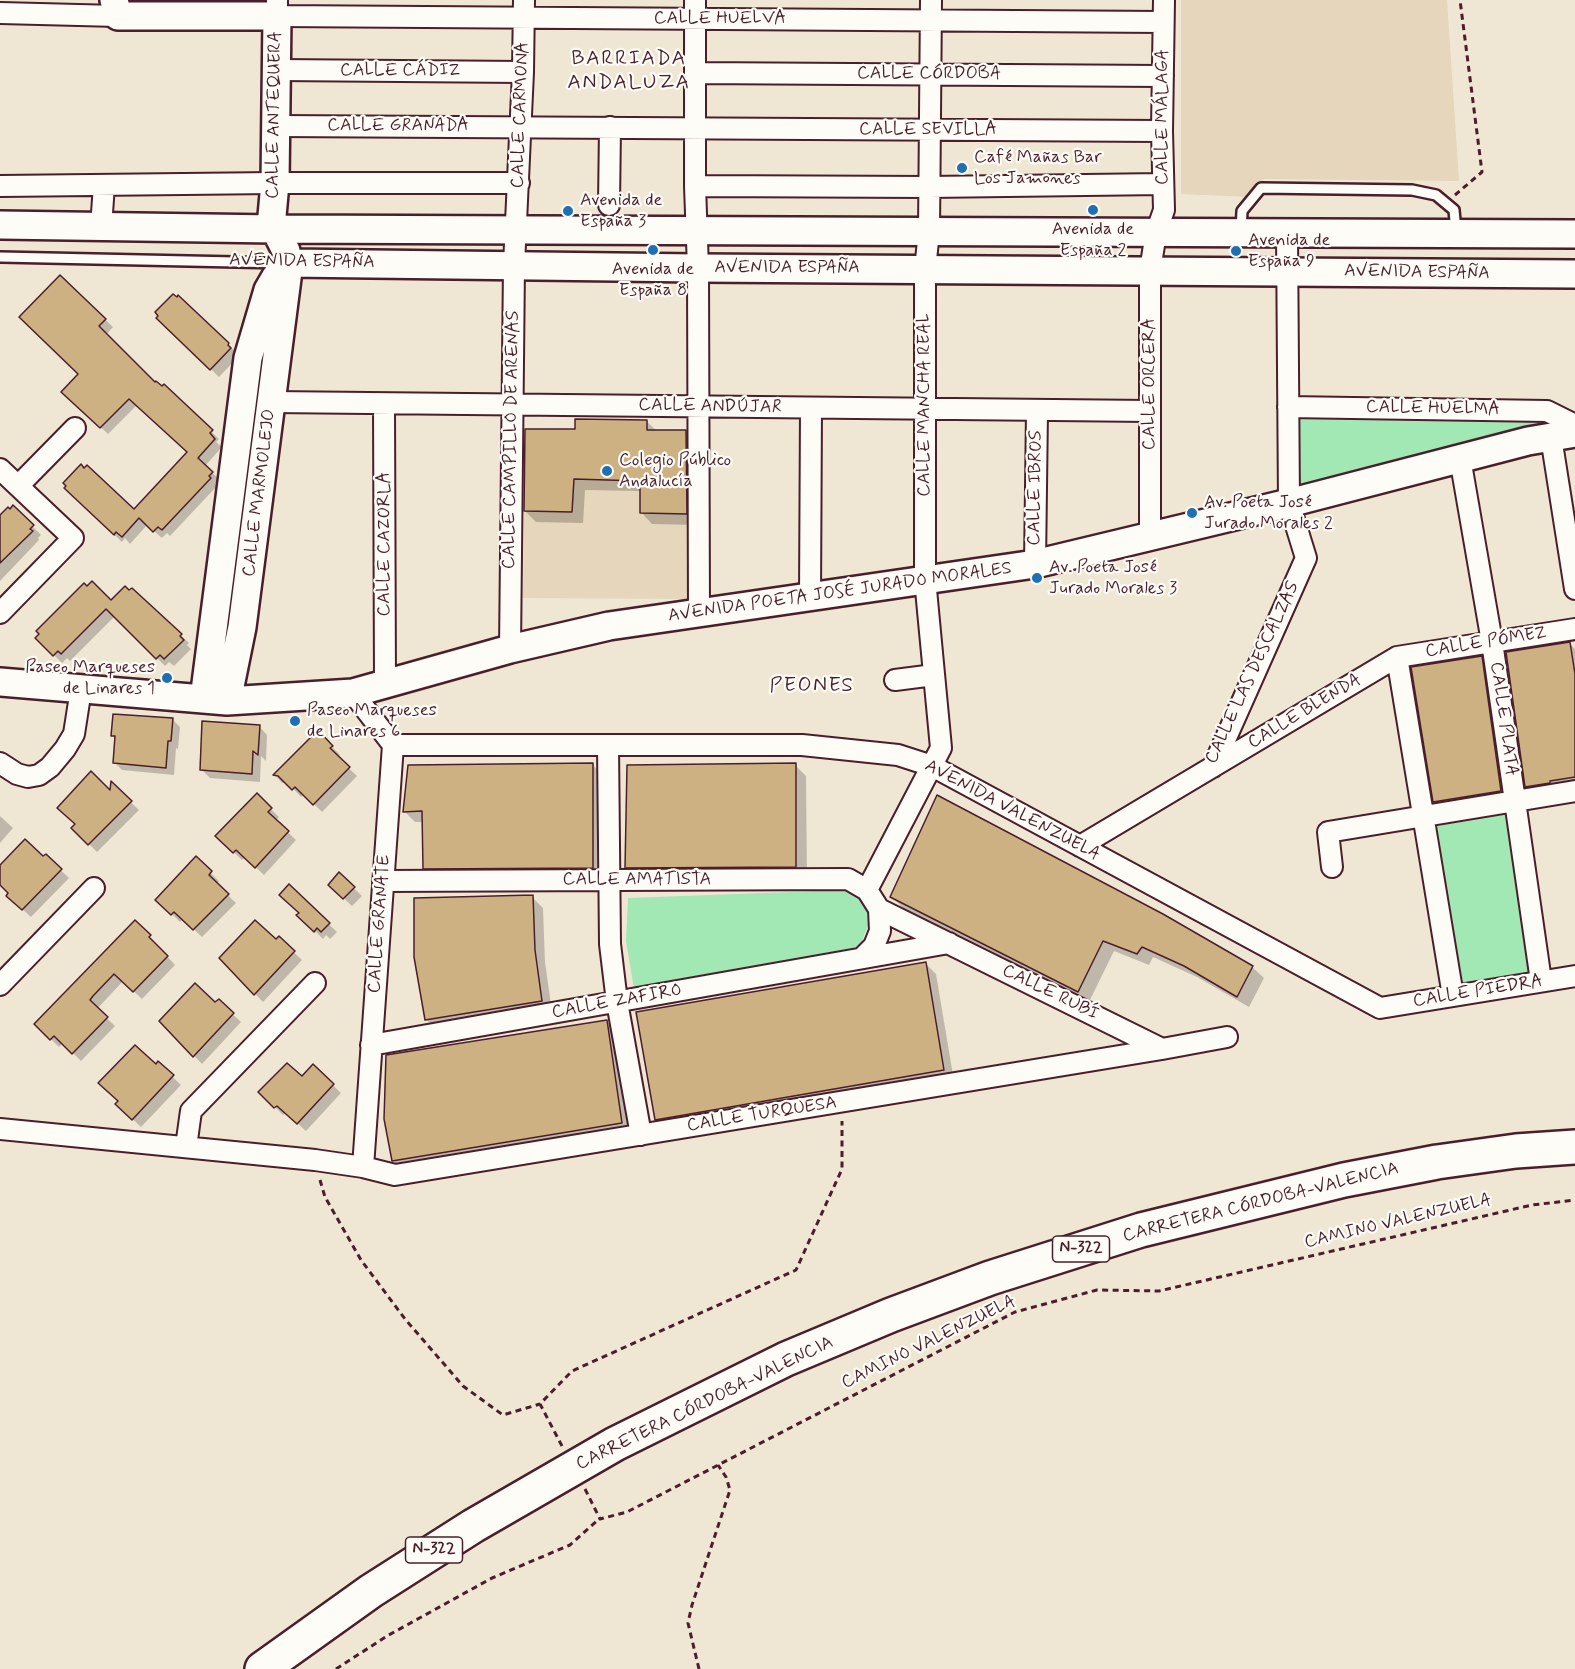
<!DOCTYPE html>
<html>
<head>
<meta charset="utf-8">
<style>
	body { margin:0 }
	canvas { display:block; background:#efe6d4 }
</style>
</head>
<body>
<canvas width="1575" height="1669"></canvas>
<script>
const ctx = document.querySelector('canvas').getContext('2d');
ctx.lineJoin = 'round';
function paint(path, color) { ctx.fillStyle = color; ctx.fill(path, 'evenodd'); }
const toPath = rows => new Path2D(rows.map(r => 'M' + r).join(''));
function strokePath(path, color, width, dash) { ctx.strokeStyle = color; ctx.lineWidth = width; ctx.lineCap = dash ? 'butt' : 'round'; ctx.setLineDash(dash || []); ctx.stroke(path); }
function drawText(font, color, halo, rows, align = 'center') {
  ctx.font = font + ' Mynerve,sans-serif'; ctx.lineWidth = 4.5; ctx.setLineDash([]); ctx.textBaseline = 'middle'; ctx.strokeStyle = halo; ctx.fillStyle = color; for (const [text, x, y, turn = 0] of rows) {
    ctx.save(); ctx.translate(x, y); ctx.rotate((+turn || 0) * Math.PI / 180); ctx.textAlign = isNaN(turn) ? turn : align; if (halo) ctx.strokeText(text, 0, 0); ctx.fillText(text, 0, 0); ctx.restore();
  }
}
const built = toPath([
	[1181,0,1447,0,1459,181,1264,179,1249,197,1181,194],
	[575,419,647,420,647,430,689,430,688,599,523,598,525,429,575,429]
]);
const green = toPath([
	[1535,411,1540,425,1294,491,1294,412],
	[1509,811,1533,974,1462,985,1434,823],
	[845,890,853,892,861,899,867,909,870,921,862,941,850,952,634,989,626,941,628,898]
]);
const shadow = toPath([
	[60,277,113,327,106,335,155,384,162,388,164,386,219,439,216,442,222,447,205,466,220,480,215,484,217,486,170,536,167,533,162,538,147,525,130,544,125,538,122,542,66,488,134,511,188,453,137,405,108,434,63,392,80,374],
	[178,297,236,352,235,354,238,357,219,377,158,318],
	[646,421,657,431,686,431,697,442,697,525,652,524,641,512,641,491,585,490,583,523,536,522,525,511,577,431],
	[13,507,41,535,38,538,39,540,0,581,0,517],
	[132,590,189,643,187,645,191,649,174,666,169,662,165,666,115,616,70,661,67,658,62,663,37,638],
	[1570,644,1575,649,1575,784,1533,793,1527,786],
	[1481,657,1490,666,1509,799,1443,810,1435,802],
	[172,719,180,727,178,749,176,748,174,775,122,770,114,762,116,739,113,735],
	[259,726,267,735,266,761,261,756,260,782,210,778,202,770],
	[318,732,340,755,337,757,357,776,322,812,304,794,301,797,288,783,282,783,275,775],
	[592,764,603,776,604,879,435,879,424,868,424,822,415,822,404,811],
	[795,765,806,776,807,878,638,879,627,867],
	[112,785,139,810,97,852,73,828,112,793],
	[257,796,279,817,276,821,296,840,264,875,245,857,242,860,217,836],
	[0,816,13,828,0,843],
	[46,856,69,878,31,917,8,896,10,893,0,884,0,867,43,859],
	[196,859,219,881,216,884,236,903,202,937,183,919,180,922,157,899],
	[339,874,362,896,352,906,330,885],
	[289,886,337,932,330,939,326,935,323,939,299,915,301,913],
	[532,897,543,908,545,962,552,1012,438,1031,427,1020],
	[892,897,1252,967,1264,978,1249,1007,1197,977,1153,957,1149,965,1114,951,1089,1002,903,908],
	[135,922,175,965,142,999,123,981,97,1009,115,1026,81,1061,63,1043,59,1047,36,1024],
	[279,938,302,960,263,1002,221,958,276,942],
	[925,963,936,974,954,1081,668,1130,657,1119],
	[219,1001,241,1022,202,1064,161,1021,215,1005],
	[607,1021,618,1033,632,1134,404,1171,393,1160],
	[158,1063,181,1085,141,1127,117,1104],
	[313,1066,341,1093,306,1131,286,1113,283,1115,260,1092,302,1078]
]);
const building = toPath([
	[60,275,106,319,99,326,155,382,156,381,162,386,164,384,213,430,210,433,215,439,198,458,213,472,209,476,211,478,162,530,158,527,153,532,139,518,122,537,116,532,114,535,64,488,66,486,63,483,81,464,84,468,87,465,134,509,187,452,129,399,100,428,61,392,78,374,19,317,60,275],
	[173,294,177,297,178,295,229,343,228,345,231,348,210,370,156,318,158,316,155,312,173,294],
	[575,419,647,420,647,430,686,430,687,514,640,513,640,481,574,479,572,512,524,511,525,429,575,429,575,419],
	[13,505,34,525,30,529,33,531,0,563,0,515,8,507,10,509,13,505],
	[92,581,111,600,125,586,129,590,132,588,182,634,180,636,184,640,164,659,160,655,156,659,106,609,61,654,58,651,53,656,35,638,39,634,36,631,84,583,87,586,92,581],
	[1570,642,1575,674,1575,777,1550,781,1550,783,1525,787,1506,652,1570,642],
	[1482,656,1501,791,1433,802,1411,667,1482,656],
	[113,714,173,718,171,741,168,741,166,768,113,763,115,736,111,736,113,714],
	[202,721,260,725,258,755,253,751,252,774,200,770,202,721],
	[318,730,333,746,330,748,350,767,313,805,295,787,292,790,278,776,273,775,318,730],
	[593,763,593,868,423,869,422,811,403,812,408,765,593,763],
	[796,763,796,867,625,868,627,765,796,763],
	[91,771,110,790,111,781,132,801,88,845,71,828,75,824,57,808,91,771],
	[257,793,272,808,268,812,289,831,255,868,236,850,233,853,215,836,257,793],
	[937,795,1163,914,1253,966,1237,997,1184,966,1142,947,1137,954,1103,941,1078,992,890,897,937,795],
	[25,839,43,856,46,854,62,869,22,910,6,896,8,893,0,885,0,865,25,839],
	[196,856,212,871,209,875,229,894,193,930,174,912,171,915,155,900,196,856],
	[339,872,355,887,343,899,328,885,339,872],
	[289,884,330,923,321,932,317,928,314,932,296,915,299,913,279,895,289,884],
	[533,895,535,950,542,1001,425,1020,414,957,414,898,533,895],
	[135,920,151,935,149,937,168,956,133,992,114,974,93,996,90,1000,108,1017,72,1054,54,1036,50,1040,34,1024,135,920],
	[255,920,276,939,279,936,295,951,254,995,219,958,255,920],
	[926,962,944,1070,655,1120,636,1012,926,962],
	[195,983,215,1002,219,999,234,1013,193,1057,159,1021,195,983],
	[607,1020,622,1123,392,1161,384,1119,386,1055,607,1020],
	[135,1045,156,1064,158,1061,174,1075,132,1120,115,1104,118,1101,98,1083,135,1045],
	[287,1063,302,1076,313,1064,334,1084,297,1124,277,1106,274,1108,258,1092,287,1063]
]);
const path = toPath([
	[1455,195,1482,172,1460,0],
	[320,1180,325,1197,361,1260,405,1319,463,1386,503,1415,540,1404],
	[562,1446,540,1404,572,1371,796,1270,842,1169,842,1121],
	[585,1489,600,1519,627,1512,1015,1312,1097,1290,1159,1291,1532,1205,1575,1200],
	[336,1669,387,1636,492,1578,570,1545,599,1519],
	[699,1669,688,1623,692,1605,730,1490,726,1477,718,1465]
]);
const lane = toPath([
	[1241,230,1242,211,1261,188,1412,190,1436,195,1454,210,1456,231],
	[0,257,283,263]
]);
const street = toPath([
	[277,0,277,16,1163,22],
	[695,0,695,186,698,268,699,613],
	[0,13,118,16],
	[277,70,523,72],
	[695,73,1163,76],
	[276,126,1162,131],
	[0,186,275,183,519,183],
	[695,186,929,187,1163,184],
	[609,205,610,127],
	[101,227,104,185],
	[271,402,1150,411],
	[384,404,385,684],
	[1288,407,1547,411,1575,425],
	[1551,437,1575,589],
	[1460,458,1492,642,1541,981],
	[0,469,73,538,0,613],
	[18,486,75,428],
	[1150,536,1150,270,1156,233,1164,210,1162,131,1164,0],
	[1035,564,1037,411],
	[810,597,811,408],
	[510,649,514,265,523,72,524,0],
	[1397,657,1453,996],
	[895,680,934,675],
	[353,693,393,745,363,1167],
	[393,745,802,745,898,755,932,766,1380,1008,1575,976],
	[608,745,610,944,617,1002,641,1135],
	[0,763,17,774,28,777,39,775,50,767,65,749,74,734,81,689],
	[1213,767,1306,558,1289,503,1287,233],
	[1080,846,1397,657,1575,629],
	[1332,867,1328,832,1575,791],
	[383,881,848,879,867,890,879,909,1162,1049,1227,1037],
	[867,890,941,748,925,579,925,269,929,232,931,0],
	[862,958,874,946,880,931,879,909],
	[0,985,94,888],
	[371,1045,949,943],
	[0,1129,315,1160,363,1167,395,1175,1162,1049],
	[186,1147,191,1111,315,983]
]);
const secondary = toPath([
	[114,0,118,16,277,16,275,183,272,216,275,229,286,251,289,263,242,627,227,701],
	[0,225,275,229,1575,234],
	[289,263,698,268,1575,274],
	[0,682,227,701,353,693,510,649,609,626,1035,564,1289,503,1528,441,1575,433],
	[204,699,248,358,268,290,275,278,283,268]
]);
const highway = toPath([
	[262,1669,371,1591,473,1526,615,1444,786,1359,891,1315,990,1278,1141,1230,1344,1180,1437,1162,1516,1151,1575,1147]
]);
const markers = [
	[962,168,6,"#1f6fb2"],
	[1093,210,6,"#1f6fb2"],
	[568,211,6,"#1f6fb2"],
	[653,250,6,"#1f6fb2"],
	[1236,251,6,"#1f6fb2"],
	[607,471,6,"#1f6fb2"],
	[1192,513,6,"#1f6fb2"],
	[1037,578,6,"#1f6fb2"],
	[167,678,6,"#1f6fb2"],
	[295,721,6,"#1f6fb2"]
];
const shields = [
	[1081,1249,57],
	[434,1550,57]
];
const shieldNames = [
	["N-322",1081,1249],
	["N-322",434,1550]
];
const streetNames = [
	["CALLE HUELVA",720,19],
	["CALLE CÁDIZ",400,71],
	["CALLE CÓRDOBA",929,74],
	["CALLE ANTEQUERA",275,115,-89],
	["CALLE CARMONA",521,115,-88],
	["CALLE MÁLAGA",1163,117,-90],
	["CALLE GRANADA",398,126],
	["CALLE SEVILLA",928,130],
	["AVENIDA ESPAÑA",302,262,1],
	["AVENIDA ESPAÑA",787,268],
	["AVENIDA ESPAÑA",1417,273,1],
	["CALLE ORCERA",1150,384,-90],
	["CALLE MANCHA REAL",925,405,-90],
	["CALLE ANDÚJAR",710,407,1],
	["CALLE HUELMA",1433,409,1],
	["CALLE CAMPILLO DE ARENAS",512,440,-89],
	["CALLE IBROS",1036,488,-89],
	["CALLE MARMOLEJO",260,493,-83],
	["CALLE CAZORLA",385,544,-90],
	["AVENIDA POETA JOSÉ JURADO MORALES",840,593,-8],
	["CALLE PÓMEZ",1486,643,-9],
	["CALLE LAS DESCALZAS",1253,673,-65],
	["CALLE BLENDA",1305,712,-31],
	["CALLE PLATA",1503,719,82],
	["AVENIDA VALENZUELA",1012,811,28],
	["CALLE AMATISTA",637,880],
	["CALLE GRANATE",380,924,-86],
	["CALLE PIEDRA",1478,992,-9],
	["CALLE RUBÍ",1050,993,26],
	["CALLE ZAFIRO",617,1002,-10],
	["CALLE TURQUESA",762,1115,-9],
	["CARRETERA CÓRDOBA-VALENCIA",1261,1203,-14],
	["CAMINO VALENZUELA",1398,1222,-13],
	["CAMINO VALENZUELA",929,1343,-26],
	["CARRETERA CÓRDOBA-VALENCIA",705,1404,-26]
];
const poiNames = [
	["Café Mañas Bar",974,158],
	["Los Jamones",974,179],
	["Avenida de",580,201],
	["España 3",580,222],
	["Avenida de",1093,230,"center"],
	["España 2",1093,251,"center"],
	["Avenida de",1248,241],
	["España 9",1248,262],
	["Avenida de",653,270,"center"],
	["España 8",653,291,"center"],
	["Colegio Público",619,461],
	["Andalucía",619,482],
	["Av. Poeta José",1204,503],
	["Jurado Morales 2",1204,524],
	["Av. Poeta José",1049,568],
	["Jurado Morales 3",1049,589],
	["Paseo Marqueses",155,668,"right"],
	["de Linares 1",155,689,"right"],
	["Paseo Marqueses",307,711],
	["de Linares 6",307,732]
];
const quarterNames = [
	["BARRIADA",629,60],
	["ANDALUZA",629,84],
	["PEONES",812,687]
];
paint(built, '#e5d6bc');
paint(green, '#a1e8b5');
paint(shadow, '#0003');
paint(building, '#cdb183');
strokePath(building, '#4a1f2b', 1.5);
strokePath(lane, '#4a1f2b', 14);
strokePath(street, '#4a1f2b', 24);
strokePath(secondary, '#4a1f2b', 32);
strokePath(highway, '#4a1f2b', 38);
strokePath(path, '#4a1f2b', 3, [6, 4.5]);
strokePath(lane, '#fdfcf7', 9);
strokePath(street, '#fdfcf7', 20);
strokePath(secondary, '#fdfcf7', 27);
strokePath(highway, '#fdfcf7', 33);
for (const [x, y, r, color] of markers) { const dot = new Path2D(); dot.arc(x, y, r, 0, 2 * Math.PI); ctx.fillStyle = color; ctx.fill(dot); strokePath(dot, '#fdfcf7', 2); }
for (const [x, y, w] of shields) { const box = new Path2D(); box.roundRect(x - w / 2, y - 13, w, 26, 4.5); ctx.fillStyle = '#fdfcf7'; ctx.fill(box); strokePath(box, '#4a1f2b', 1.5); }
drawText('bold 16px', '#4a1f2b', null, shieldNames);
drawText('18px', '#4a1f2b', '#fdfcf7', streetNames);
drawText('18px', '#4a1f2b', '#fdfcf7', poiNames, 'left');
ctx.letterSpacing = '1.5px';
drawText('21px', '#4a1f2b', '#fdfcf7', quarterNames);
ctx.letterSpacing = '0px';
</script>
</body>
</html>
